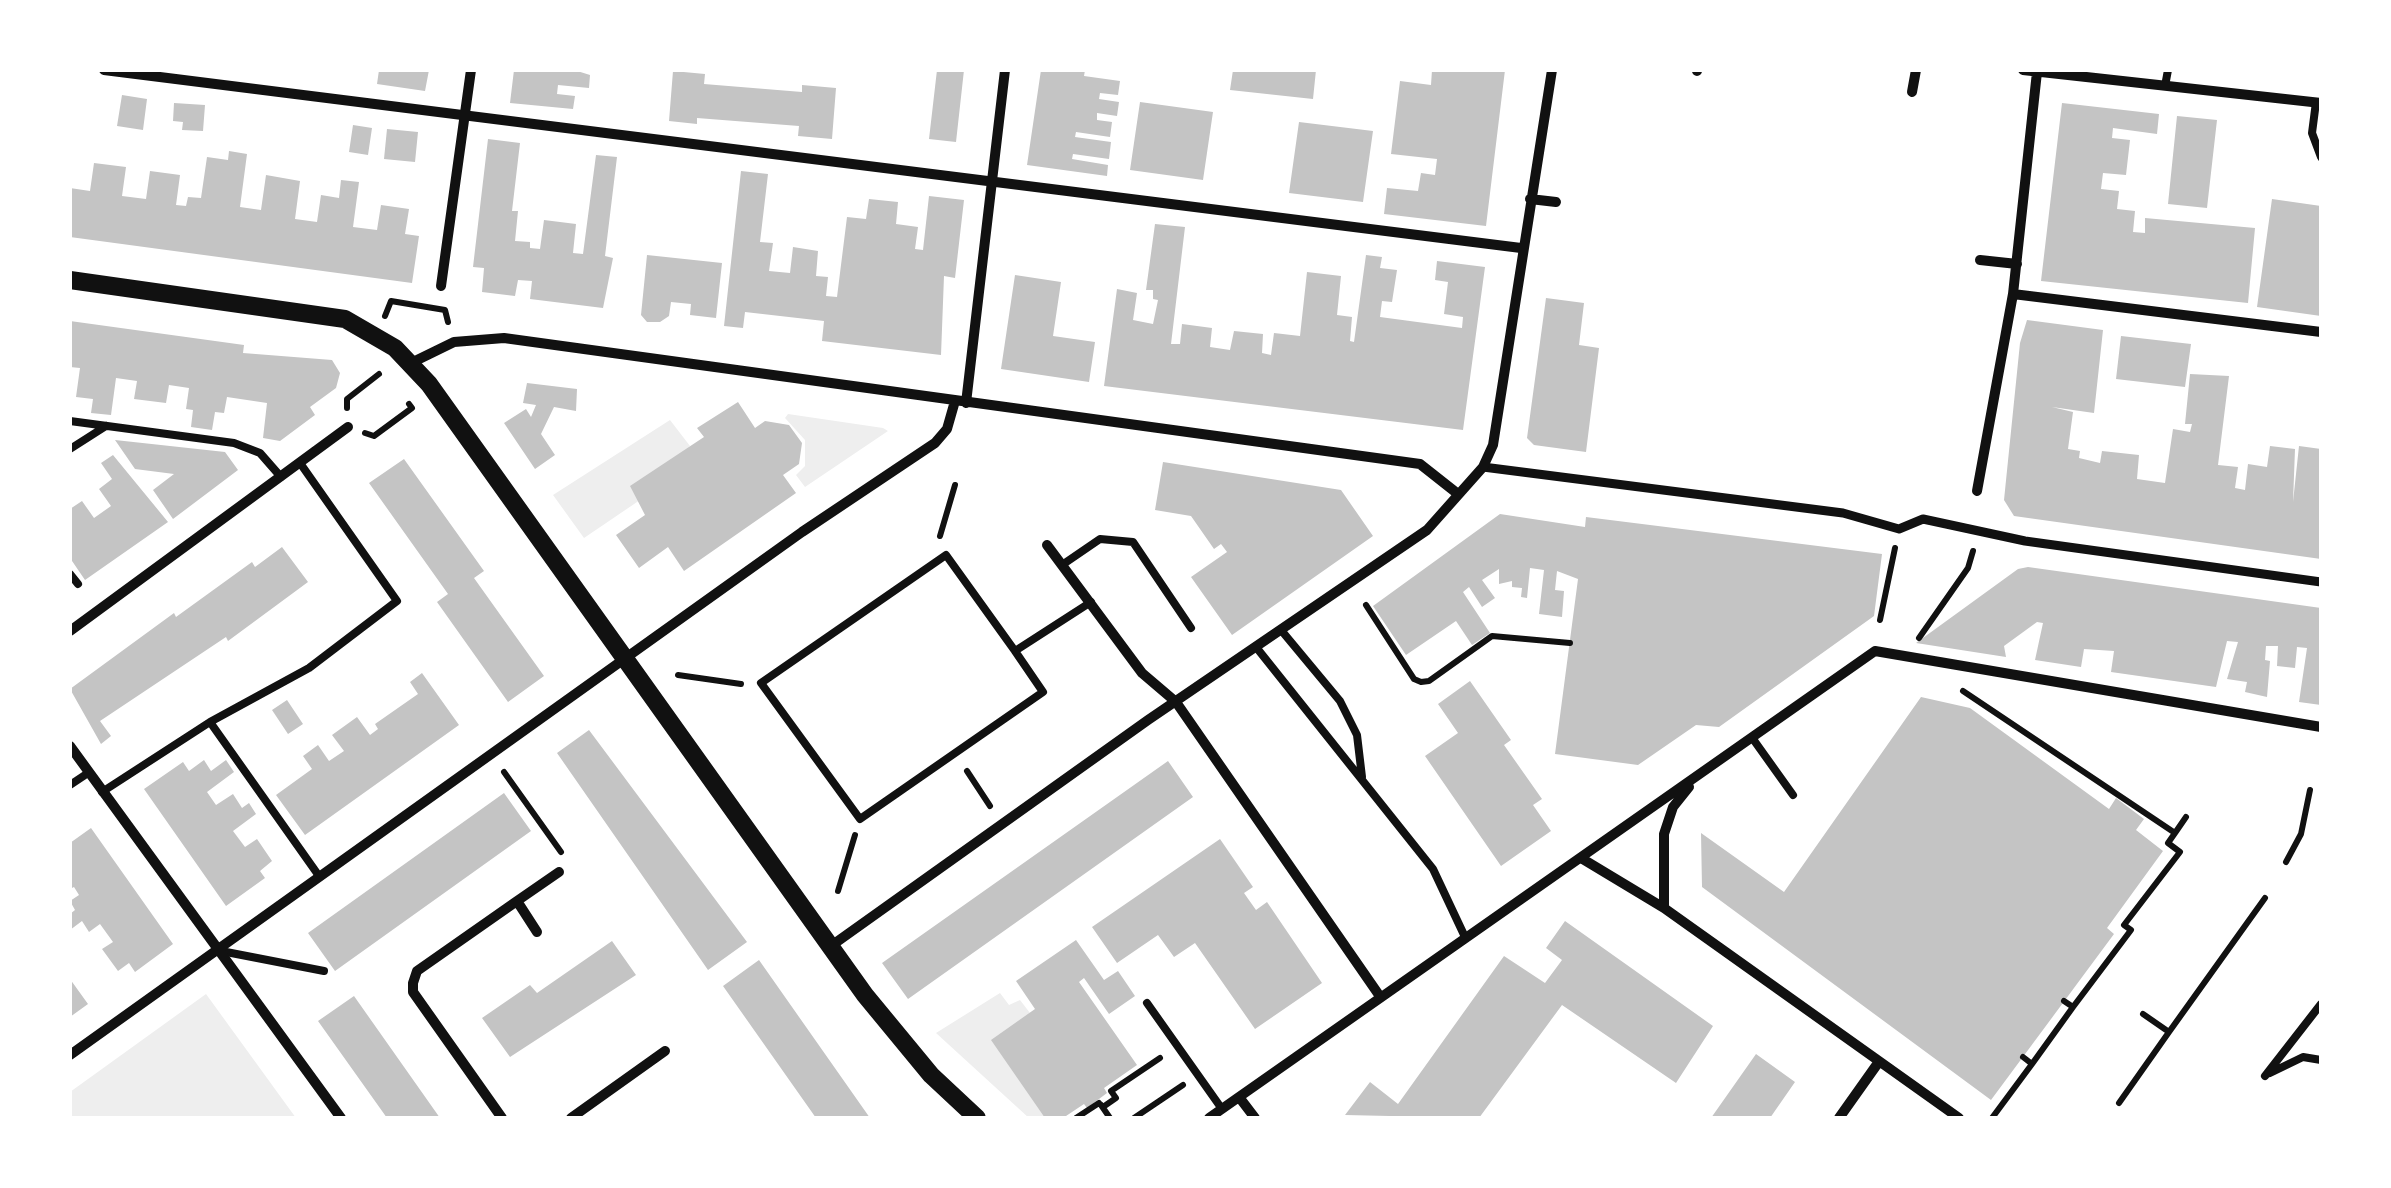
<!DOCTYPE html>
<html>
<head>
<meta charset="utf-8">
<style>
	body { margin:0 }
	#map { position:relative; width:2391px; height:1188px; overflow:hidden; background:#fff; font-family:"Golos Text",sans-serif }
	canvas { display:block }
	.frame { position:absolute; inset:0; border:72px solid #fff; pointer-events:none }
</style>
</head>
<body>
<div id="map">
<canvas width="2391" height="1188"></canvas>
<div class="frame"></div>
</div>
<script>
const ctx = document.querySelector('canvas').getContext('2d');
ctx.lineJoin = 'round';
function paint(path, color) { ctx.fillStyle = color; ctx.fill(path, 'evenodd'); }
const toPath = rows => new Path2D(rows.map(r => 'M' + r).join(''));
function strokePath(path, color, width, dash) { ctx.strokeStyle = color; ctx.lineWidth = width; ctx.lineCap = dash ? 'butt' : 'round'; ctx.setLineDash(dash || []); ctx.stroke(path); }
const green = toPath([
	[788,414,883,428,888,431,805,487,796,475,805,466,805,440,785,418],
	[670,420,690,446,640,500,584,538,553,495],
	[1000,993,1009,1005,1020,1000,1030,1013,1045,1118,1029,1118,936,1033],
	[206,994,296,1118,70,1118,70,1092]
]);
const building = toPath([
	[379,70,429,70,425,91,377,84],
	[514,70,574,70,590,75,589,88,558,85,557,94,575,96,573,109,510,103],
	[937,70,964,70,956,142,929,139],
	[1041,70,1085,70,1084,76,1120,81,1118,95,1100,93,1099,99,1119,102,1117,116,1097,113,1097,120,1112,122,1110,137,1076,132,1075,137,1111,142,1109,159,1073,154,1072,159,1108,165,1107,176,1027,165],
	[1233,70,1316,70,1313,99,1230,90],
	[1432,70,1505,70,1486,226,1384,214,1387,188,1418,191,1421,173,1435,175,1437,159,1391,154,1400,81,1431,85],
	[673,71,705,74,704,84,802,92,802,85,836,88,832,139,798,136,799,126,697,118,697,124,669,121],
	[122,95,147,99,143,130,117,126],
	[1140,102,1213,112,1203,180,1130,170],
	[174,103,205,105,203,131,182,130,183,122,173,121],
	[2062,103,2159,114,2157,134,2113,128,2112,138,2130,140,2126,175,2103,173,2101,189,2119,191,2117,209,2135,211,2133,232,2145,233,2145,218,2255,228,2248,303,2041,281],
	[2177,116,2217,120,2207,208,2168,204],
	[1299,122,1373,131,1363,202,1289,193],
	[353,125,372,128,368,155,349,152],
	[387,129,418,132,415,162,384,159],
	[488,139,520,143,512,211,518,211,515,241,530,242,530,248,540,249,544,220,576,224,573,253,583,254,596,155,617,157,605,256,613,258,603,308,530,299,532,281,518,280,515,296,482,292,484,268,473,267],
	[229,151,247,154,240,207,261,210,266,175,300,181,295,219,317,222,321,195,339,198,341,180,359,182,353,227,377,230,381,205,409,209,405,234,419,236,412,283,70,237,70,188,90,191,94,163,126,167,122,196,146,199,150,171,180,175,176,205,186,206,188,197,201,198,207,157,228,160],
	[741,171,768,174,760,242,773,243,769,271,790,273,793,247,818,251,816,276,828,277,826,296,837,297,847,217,866,219,869,199,898,202,896,224,918,227,915,249,923,250,929,196,964,200,955,278,944,276,941,355,822,341,824,321,745,312,743,328,724,326],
	[2272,199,2321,206,2321,316,2257,307],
	[1155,224,1185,227,1171,344,1180,344,1182,324,1212,328,1210,347,1230,350,1234,331,1263,334,1262,353,1271,355,1274,333,1300,336,1307,272,1341,276,1337,315,1352,317,1350,341,1354,342,1366,255,1382,257,1380,268,1397,270,1392,302,1382,301,1380,317,1462,328,1463,317,1444,314,1448,282,1435,280,1437,261,1485,267,1463,430,1104,386,1117,289,1137,293,1133,320,1153,324,1158,300,1153,299,1153,290,1146,290],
	[647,255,722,263,716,318,690,315,691,304,671,302,669,316,660,322,647,322,641,315],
	[1015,275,1061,282,1053,336,1095,342,1089,382,1001,369],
	[1546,298,1584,303,1579,345,1599,348,1586,452,1534,445,1527,438],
	[2027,320,2103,330,2094,413,2052,407,2073,412,2068,449,2080,451,2079,458,2100,463,2102,451,2139,455,2137,479,2165,483,2173,429,2190,432,2192,424,2185,424,2190,374,2229,376,2218,465,2238,467,2235,488,2245,490,2248,464,2267,467,2270,446,2295,449,2293,502,2299,446,2321,449,2321,559,2014,516,2004,500,2020,343],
	[70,321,244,345,243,353,332,360,340,373,336,388,310,407,315,415,280,441,263,438,267,403,227,397,224,413,215,412,212,430,191,427,193,410,186,409,189,388,169,385,166,403,134,399,137,381,116,378,111,415,91,413,93,399,76,397,80,368,70,367],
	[2121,336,2191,344,2185,387,2116,379],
	[527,383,577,389,576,411,554,407,541,434,555,455,535,469,504,423,526,409,531,417,536,405,523,403],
	[738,402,755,428,765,421,789,425,802,443,799,464,783,475,796,493,684,571,668,547,639,568,616,535,645,515,630,486,704,437,697,428],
	[115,440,225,452,238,470,173,519,153,490,174,474,135,469],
	[113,455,168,522,85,580,70,558,70,509,82,501,94,518,111,506,99,489,112,479,101,463],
	[404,459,484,571,474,578,544,676,508,702,437,602,448,594,369,483],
	[1163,462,1341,490,1373,536,1232,635,1191,577,1227,552,1221,544,1214,549,1191,516,1155,510],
	[1500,514,1585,527,1586,517,1882,554,1874,616,1719,727,1696,725,1638,765,1555,754,1578,579,1557,571,1555,590,1564,591,1562,617,1539,614,1544,570,1530,568,1527,598,1521,597,1522,588,1512,587,1512,581,1499,584,1499,569,1482,580,1495,598,1482,607,1469,587,1463,592,1490,633,1472,645,1456,621,1406,655,1373,606],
	[282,547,308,582,228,641,226,637,100,721,111,736,101,744,70,689,174,613,176,617,252,562,255,567],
	[2028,567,2321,608,2321,705,2299,702,2307,648,2297,647,2295,668,2277,666,2278,646,2266,646,2265,660,2270,661,2267,697,2245,692,2247,682,2227,679,2238,642,2227,641,2216,687,2111,672,2114,651,2084,649,2081,667,2035,660,2043,623,2037,622,2004,646,2006,657,1916,643,2018,569],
	[422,673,459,725,305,835,276,795,312,769,303,756,318,745,329,761,344,751,332,735,357,717,370,735,378,729,375,724,418,694,410,682],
	[1470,681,1511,740,1504,745,1542,799,1533,805,1551,831,1501,866,1425,756,1458,733,1438,704],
	[1921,697,1970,708,2109,809,2116,798,2144,819,2136,830,2163,851,2107,928,2114,934,1991,1100,1702,887,1701,833,1784,892],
	[287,700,303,724,288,734,272,710],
	[589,730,747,942,708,970,557,753],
	[204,760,211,771,226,760,234,772,207,792,216,805,233,794,242,808,249,803,256,814,233,831,245,847,257,839,272,861,260,871,265,878,226,906,144,789,183,762,189,771],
	[1168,761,1193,797,908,999,882,963],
	[504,793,531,831,335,971,308,933],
	[91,828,173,944,135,972,129,963,118,971,102,949,113,942,100,924,89,932,82,921,70,930,70,914,75,910,70,901,79,895,74,887,70,889,70,843],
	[1220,839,1253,887,1244,893,1256,910,1267,902,1322,983,1255,1029,1195,943,1174,957,1158,935,1117,963,1092,927],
	[1565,921,1713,1026,1676,1083,1562,1005,1479,1118,1345,1115,1370,1082,1398,1104,1504,956,1545,983,1562,960,1546,948],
	[1076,940,1104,980,1118,971,1135,996,1109,1014,1084,978,1079,982,1137,1065,1104,1088,1107,1093,1087,1108,1084,1104,1063,1118,1045,1118,991,1040,1035,1009,1016,981],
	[612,941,636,975,510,1057,482,1018,530,985,537,993],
	[759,960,870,1118,816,1118,723,986],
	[70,979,88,1004,70,1017],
	[354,996,440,1118,387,1118,318,1021],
	[1756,1054,1795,1082,1770,1118,1711,1118]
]);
const path = toPath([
	[385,316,391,301,445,310,448,322],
	[347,408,347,399,379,374],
	[365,433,374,436,412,408,409,404],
	[940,536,955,485],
	[1366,605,1414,679,1421,682,1429,681,1492,636,1570,643],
	[1880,620,1895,548],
	[1919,638,1968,568,1973,551],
	[678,675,741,684],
	[1963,691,2175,833,2186,817],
	[967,771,990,806],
	[504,772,561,852],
	[2286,862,2301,834,2310,790],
	[838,891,855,835],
	[2064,1001,2073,1007,2131,930,2124,925,2180,852,2168,843,2175,833],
	[2143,1014,2169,1032,2265,898],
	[2023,1057,2032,1064,2073,1007],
	[2119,1103,2169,1032],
	[1101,1105,1110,1118],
	[1103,1107,1116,1098,1111,1091,1160,1058],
	[1076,1118,1099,1103],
	[1134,1118,1183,1085],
	[1992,1118,2032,1064]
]);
const service = toPath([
	[2165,86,2168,70],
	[2316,102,2312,133,2321,157],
	[70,421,234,443,260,453,281,477],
	[70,449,106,426],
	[1062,565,1100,539,1133,542,1191,628],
	[70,574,78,584],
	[1281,630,1340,701,1357,735,1362,777],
	[1256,647,1433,869,1465,937],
	[1015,651,1043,692,860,819,761,683,946,555,1015,651,1091,602],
	[210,722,319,876],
	[1753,739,1793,795],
	[70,785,88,773],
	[102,792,210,722,309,668,397,601,300,463],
	[221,951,324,971],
	[1147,1003,1222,1109],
	[2270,1073,2303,1057,2321,1060],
	[2265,1076,2321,1004]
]);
const pedestrian = toPath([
	[1483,467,1843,513,1899,529,1923,519,2025,541,2321,582]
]);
const minor = toPath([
	[104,70,1521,248],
	[2023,70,2321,103],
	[1697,71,1697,70],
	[1912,92,1916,70],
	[1530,199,1556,202],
	[1980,260,2017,264],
	[441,286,471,70],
	[2013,294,2321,332],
	[411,363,454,342,504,338,1420,464,1458,494],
	[966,403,1005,70],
	[1977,491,2013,294,2037,72],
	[1047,545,1142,673,1176,702,1379,995],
	[70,631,348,427],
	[70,746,341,1118],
	[1581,858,1664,908,1959,1118],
	[1664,908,1664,834,1673,807,1689,787],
	[537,932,517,901,559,872],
	[831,946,1148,720,1427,530,1483,467,1493,445,1552,70],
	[70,1055,802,532,935,443,947,429,955,401],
	[1239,1097,1255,1118],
	[502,1118,413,992,413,983,417,971,517,901],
	[571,1118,665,1051],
	[1209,1118,1875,651,2321,727],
	[1839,1118,1878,1063]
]);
const tertiary = toPath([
	[70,280,345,319,395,348,429,384,865,995,931,1075,977,1118]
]);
paint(green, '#eee');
paint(building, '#c4c4c4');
strokePath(path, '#111', 6);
strokePath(service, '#111', 8);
strokePath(pedestrian, '#111', 9);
strokePath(minor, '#111', 10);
strokePath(tertiary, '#111', 18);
</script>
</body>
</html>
